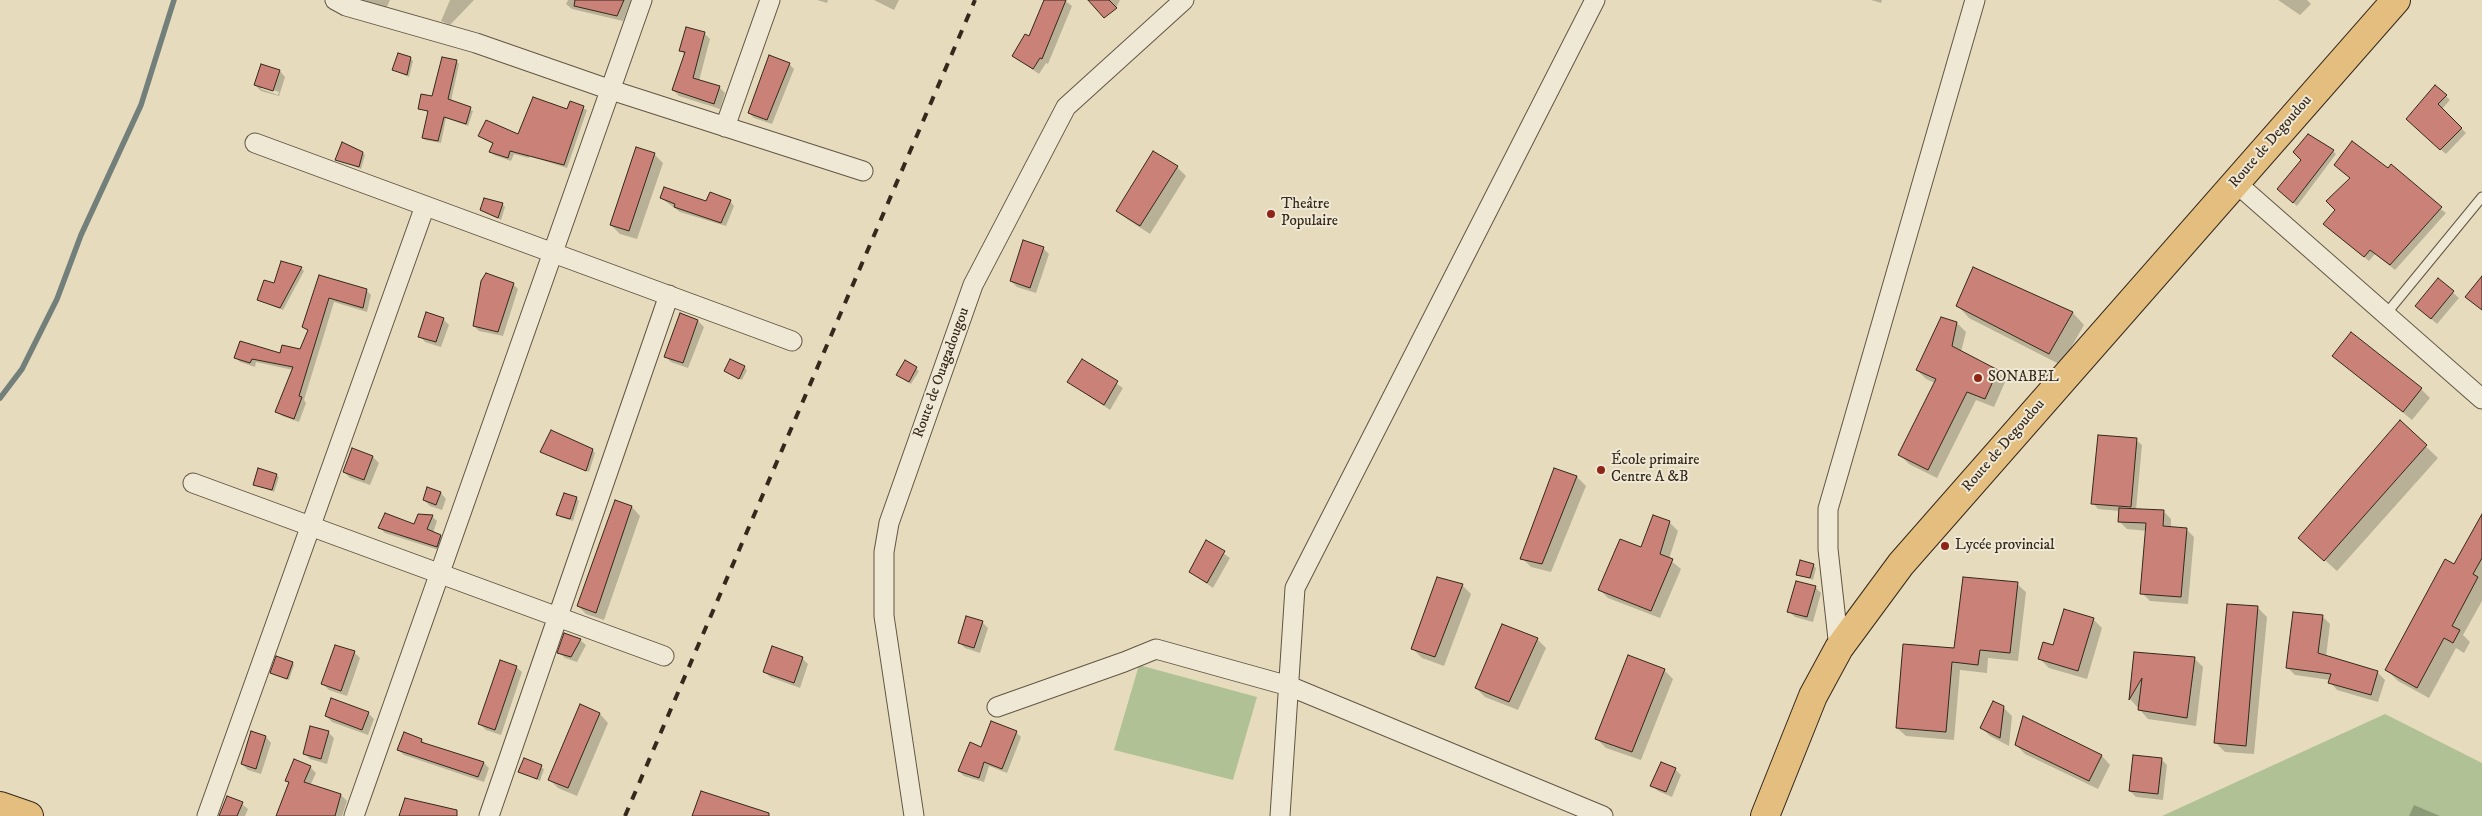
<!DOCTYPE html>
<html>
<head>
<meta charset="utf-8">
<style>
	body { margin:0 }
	canvas { display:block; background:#e6dcbd }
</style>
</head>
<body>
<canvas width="2482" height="816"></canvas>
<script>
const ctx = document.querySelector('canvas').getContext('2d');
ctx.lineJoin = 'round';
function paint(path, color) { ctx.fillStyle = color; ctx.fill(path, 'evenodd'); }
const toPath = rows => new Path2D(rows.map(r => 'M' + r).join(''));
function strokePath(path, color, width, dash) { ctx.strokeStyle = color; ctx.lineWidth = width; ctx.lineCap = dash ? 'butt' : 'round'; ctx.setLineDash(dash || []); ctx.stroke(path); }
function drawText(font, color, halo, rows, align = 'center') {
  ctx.font = font + ' "IM FELL DW Pica",serif'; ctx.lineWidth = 4; ctx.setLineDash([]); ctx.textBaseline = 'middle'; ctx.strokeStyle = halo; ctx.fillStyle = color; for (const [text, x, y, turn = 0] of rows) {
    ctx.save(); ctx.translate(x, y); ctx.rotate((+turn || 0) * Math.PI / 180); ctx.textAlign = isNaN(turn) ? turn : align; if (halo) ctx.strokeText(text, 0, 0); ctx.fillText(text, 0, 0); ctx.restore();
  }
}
const green = toPath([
	[1139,665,1257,697,1233,780,1114,750],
	[2385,714,2482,763,2482,816,2162,816]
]);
const shadow = toPath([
	[362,0,390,0,385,11],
	[450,0,474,0,450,25,441,21],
	[568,0,631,0,623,21,572,9,566,4],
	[817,0,828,0,827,3],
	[874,0,899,0,894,10],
	[1045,0,1064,0,1072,6,1048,64,1046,63,1039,74,1013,56,1029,38],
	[1106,0,1120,0,1116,8],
	[1871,0,1882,0,1881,3],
	[2278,0,2307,0,2311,4,2300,15],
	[704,33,710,39,699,81,719,87,725,93,720,109,679,96,673,90,685,55,680,50],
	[410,58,413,61,409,77,394,70],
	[457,62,459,64,451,101,473,111,468,126,446,118,441,143,425,140,423,138,428,112,419,108,433,98],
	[789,64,794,69,772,124,754,118,749,113],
	[262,65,280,71,285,77,279,96,261,91,255,85],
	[261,86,279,92,278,95,261,89],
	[2436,86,2450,100,2442,109,2466,133,2446,154,2412,124],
	[571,103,587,110,567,168,529,156,529,158,514,154,511,161,494,155,491,152,493,144,479,136,519,136,568,111],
	[2333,151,2336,154,2297,206,2282,193],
	[363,153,365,155,361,169,337,159],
	[654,154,663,163,637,239,620,234,611,225],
	[1177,167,1186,176,1150,234,1127,219,1118,211],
	[2388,170,2446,213,2395,270,2375,254,2369,261,2329,229],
	[661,198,707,203,730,201,734,206,726,226,680,212],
	[502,204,505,207,501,220,482,210],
	[1043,248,1049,254,1036,293,1017,287,1011,281],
	[301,268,304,271,283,310,258,300,275,285],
	[1974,269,2073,313,2084,325,2061,365,1969,318,1958,306],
	[320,277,366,290,371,295,367,312,334,302,304,400,306,403,299,422,282,416,277,411,293,370,256,362,255,367,240,362,236,358,281,354,301,350,308,331,304,327],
	[2438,279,2459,298,2437,324,2422,311],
	[513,284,518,289,503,336,479,331,474,326],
	[443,319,449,325,441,347,425,342,420,336],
	[698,321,704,327,688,368,671,362,665,356],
	[1957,323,1966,332,1961,352,1997,371,2006,380,1994,407,1976,400,1937,478,1909,464,1900,455,1935,383,1926,379,1917,370],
	[2334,356,2421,389,2430,398,2412,420],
	[905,361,919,371,911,384,897,375],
	[1082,361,1123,388,1110,410,1069,382],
	[744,367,747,370,742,380,726,371],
	[2400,422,2438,458,2337,571,2300,538],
	[2136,440,2142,445,2136,510,2163,511,2171,519,2171,528,2186,529,2194,537,2188,604,2150,601,2142,593,2147,531,2127,529,2119,521,2120,511,2098,509,2093,503],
	[592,450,595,453,589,472,542,452],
	[373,457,379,463,370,485,350,478,344,472],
	[276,475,279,477,274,492,255,485],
	[1577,477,1586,486,1551,572,1531,567,1522,558],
	[428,489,441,493,446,499,442,510,430,506,424,500],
	[576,498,579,501,573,521,560,517,558,514],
	[616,502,632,507,640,516,604,620,586,614,578,606],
	[432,516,437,521,433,533,446,541,442,551,385,533,380,528,415,526],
	[1654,516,1670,523,1678,531,1669,559,1681,569,1660,618,1608,598,1600,590,1642,549],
	[2482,516,2482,601,2463,635,2470,642,2464,653,2456,648,2429,698,2398,681,2387,670,2455,566],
	[1206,541,1230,558,1213,588,1190,572],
	[1813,565,1816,568,1813,580,1798,574],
	[2017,584,2026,592,2018,661,1988,658,1987,673,1960,670,1954,740,1906,736,1897,728,1956,650],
	[1462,585,1471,594,1444,666,1422,658,1413,649],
	[1815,587,1821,593,1813,622,1795,617,1789,611],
	[2258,608,2267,617,2254,754,2225,752,2216,743],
	[2323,617,2330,624,2326,657,2377,672,2385,680,2378,702,2337,690,2330,682,2330,680,2295,675,2287,667],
	[2093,619,2102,628,2087,679,2049,668,2040,659],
	[982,622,988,628,980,653,965,648,959,642],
	[1537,639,1546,648,1518,710,1485,697,1476,688],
	[580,640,586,645,577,662,565,658,559,652],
	[354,652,360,658,347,696,329,690,323,684],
	[2135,653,2194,658,2203,667,2196,726,2148,719,2130,699],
	[802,658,808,664,800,688,770,677,764,671],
	[292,663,294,665,289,680,272,673],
	[516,667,522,672,501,735,486,730,480,724],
	[1664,670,1673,679,1641,760,1606,748,1597,739],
	[2003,707,2012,716,2009,746,1990,736,1981,727],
	[368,713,374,719,368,735,332,722,326,716],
	[600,714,608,723,577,796,558,788,549,779],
	[328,732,334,738,327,764,310,759,304,753],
	[1016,732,1021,737,1007,773,989,766,984,782,964,776,959,771],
	[405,734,422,740,426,745,484,763,489,768,484,782,404,755,398,750],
	[266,737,271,743,261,774,248,770,242,764],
	[2016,745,2102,756,2110,765,2098,789,2025,754],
	[2161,759,2167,765,2163,800,2136,797,2130,791],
	[524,760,544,769,540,781,520,772],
	[1661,763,1676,770,1681,775,1672,797,1658,791,1652,785],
	[310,767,316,773,310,786,341,795,347,801,342,816,277,816,290,783,287,781],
	[242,804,248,809,245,816,220,816],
	[2414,805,2440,816,2409,816]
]);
const stream = toPath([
	[0,398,22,369,57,299,81,235,141,105,174,0]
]);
const building = toPath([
	[575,0,624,0,617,16,574,6,575,0],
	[1044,0,1066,0,1042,59,1040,58,1033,69,1012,56,1025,34,1029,36,1044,0],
	[1088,0,1109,0,1117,8,1104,18,1088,0],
	[686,27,705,32,693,78,720,86,714,104,672,90,685,52,679,51,686,27],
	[398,53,411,57,407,75,392,70,398,53],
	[769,55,790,63,767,120,748,113,769,55],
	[442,57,457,60,448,99,471,107,466,124,444,117,438,141,422,138,428,111,418,109,421,94,432,96,442,57],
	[261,64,280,70,273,91,254,85,261,64],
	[2435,85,2447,95,2438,104,2462,128,2440,150,2406,119,2435,85],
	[533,97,567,109,570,101,584,106,564,165,510,151,508,158,489,152,493,143,478,136,486,120,518,134,533,97],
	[2308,134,2334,150,2293,203,2277,189,2301,160,2293,152,2308,134],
	[2352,141,2388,168,2391,164,2442,207,2390,265,2370,250,2364,257,2323,224,2335,210,2326,201,2350,178,2334,165,2352,141],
	[342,142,363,152,359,167,335,160,342,142],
	[636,147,655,153,629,231,610,225,636,147],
	[1153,151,1178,166,1140,226,1116,211,1153,151],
	[664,187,706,201,710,192,731,200,721,223,674,207,675,204,660,198,664,187],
	[484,198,503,203,498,218,480,210,484,198],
	[1023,240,1044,247,1030,288,1010,281,1023,240],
	[281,261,302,267,280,308,257,300,264,280,274,283,281,261],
	[1973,267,2073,312,2049,354,1956,306,1973,267],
	[486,273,514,283,498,332,473,326,481,281,486,273],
	[319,275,367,289,363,308,329,298,299,396,302,397,294,419,275,412,293,367,252,359,250,363,234,358,240,341,280,353,282,345,300,349,308,330,302,327,319,275],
	[2482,276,2482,310,2465,297,2482,276],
	[2438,278,2454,291,2431,319,2415,306,2438,278],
	[426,312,444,318,436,342,418,337,426,312],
	[680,313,698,320,683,363,664,357,680,313],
	[1941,317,1957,322,1952,346,1998,370,1985,399,1967,392,1928,470,1898,455,1936,379,1916,370,1941,317],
	[2351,332,2422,388,2403,412,2332,356,2351,332],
	[730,359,745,366,739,379,724,371,730,359],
	[1082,359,1118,381,1104,405,1067,382,1082,359],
	[905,360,917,367,909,382,896,375,905,360],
	[2400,420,2427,445,2324,561,2298,538,2400,420],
	[551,430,593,449,586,471,540,452,551,430],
	[2098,435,2137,438,2131,507,2091,504,2098,435],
	[352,448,373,456,364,480,343,472,352,448],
	[258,468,277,474,272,490,253,485,258,468],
	[1554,468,1577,476,1542,564,1520,559,1554,468],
	[427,487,441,492,436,505,423,500,427,487],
	[564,493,577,497,570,519,556,515,564,493],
	[615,500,632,506,596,613,577,606,615,500],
	[2119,508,2164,510,2163,526,2187,528,2181,597,2140,594,2146,523,2118,522,2119,508],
	[385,513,414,524,418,514,433,515,427,529,441,535,437,547,378,528,385,513],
	[2482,514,2482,558,2473,574,2478,577,2452,626,2460,630,2453,643,2444,638,2417,688,2385,670,2445,559,2454,564,2482,514],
	[1653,515,1670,521,1660,554,1673,559,1651,611,1598,590,1620,539,1641,547,1653,515],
	[1206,540,1225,551,1207,583,1189,572,1206,540],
	[1800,560,1814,564,1810,578,1796,575,1800,560],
	[1437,577,1463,584,1435,657,1411,649,1437,577],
	[1963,577,2018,582,2010,653,1980,650,1978,665,1952,662,1946,732,1896,728,1903,644,1954,648,1963,577],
	[1796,581,1816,586,1807,617,1787,612,1796,581],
	[2227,604,2258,606,2246,746,2214,743,2227,604],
	[2064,609,2094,618,2078,671,2038,659,2043,642,2053,645,2064,609],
	[2293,612,2323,615,2318,653,2378,671,2371,695,2328,683,2331,674,2286,668,2293,612],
	[966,616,983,621,974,648,958,643,966,616],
	[1502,624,1538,638,1509,702,1475,688,1502,624],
	[564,633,581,639,571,657,557,653,564,633],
	[335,645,355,651,341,691,321,684,335,645],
	[772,646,803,657,794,683,763,672,772,646],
	[2134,652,2195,657,2187,718,2138,710,2142,678,2129,700,2134,652],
	[1628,655,1665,669,1632,752,1595,739,1628,655],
	[276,656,293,662,287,679,270,673,276,656],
	[500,660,517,666,495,730,478,724,500,660],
	[331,698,369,712,362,730,325,716,331,698],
	[1993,701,2004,706,2000,738,1980,728,1993,701],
	[580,704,600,713,568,788,548,780,580,704],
	[2023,716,2102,755,2089,781,2015,745,2023,716],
	[991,721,1017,731,1002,769,984,762,979,778,958,771,970,742,981,747,991,721],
	[310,726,329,731,321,759,303,754,310,726],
	[251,731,266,736,256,769,241,764,251,731],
	[404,732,422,739,421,742,484,762,478,777,397,750,404,732],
	[2133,755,2162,758,2158,794,2129,791,2133,755],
	[524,758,542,765,537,779,518,772,524,758],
	[294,759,311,766,304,782,341,794,335,816,276,816,289,782,285,781,294,759],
	[1661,762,1676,768,1666,792,1650,786,1661,762],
	[701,791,769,813,769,816,692,816,701,791],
	[227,796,243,802,237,816,219,816,227,796],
	[405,798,457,810,457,816,399,816,405,798]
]);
const lane = toPath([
	[2386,314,2482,197]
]);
const street = toPath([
	[335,0,346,6,476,43,611,90,863,171],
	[725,127,770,0],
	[255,143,792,341],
	[2235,182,2482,399],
	[193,483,664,656],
	[1839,648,1828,549,1828,509,1975,0],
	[997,707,1124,662,1156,649,1289,686,1603,816],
	[207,816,425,206],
	[354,816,642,0],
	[489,816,669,295],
	[914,816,884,616,884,552,889,523,973,285,1066,107,1184,0],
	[1280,816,1295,588,1595,0]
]);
const primary = toPath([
	[0,806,29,816],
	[1765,816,1813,696,1839,648,1901,564,2396,0]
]);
const rail = toPath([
	[625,816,975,0]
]);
const markers = [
	[1271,214,5,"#8f2418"],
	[1978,378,5,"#8f2418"],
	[1601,470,5,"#8f2418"],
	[1945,546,5,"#8f2418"]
];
const streetNames = [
	["Route de Degoudou",2271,142,-49],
	["Route de Ouagadougou",942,373,-70],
	["Route de Degoudou",2004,446,-49]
];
const poiNames = [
	["Theâtre",1281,205],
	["Populaire",1281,222],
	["SONABEL",1988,378],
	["École primaire",1611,461],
	["Centre A &B",1611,478],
	["Lycée provincial",1955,546]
];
paint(green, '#b0c295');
paint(shadow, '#0003');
strokePath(stream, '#727f7b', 5.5);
paint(building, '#c98178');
strokePath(building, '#36281c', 1);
strokePath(lane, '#625544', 11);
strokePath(street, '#625544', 21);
strokePath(primary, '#36281c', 30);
strokePath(lane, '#efe8d4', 9);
strokePath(street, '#efe8d4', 19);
strokePath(primary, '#e3be7e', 28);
strokePath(rail, '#36281c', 4, [9, 9]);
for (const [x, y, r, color] of markers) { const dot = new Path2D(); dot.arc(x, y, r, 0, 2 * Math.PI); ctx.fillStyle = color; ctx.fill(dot); strokePath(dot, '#efe8d4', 2); }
drawText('15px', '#36281c', '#efe8d4', streetNames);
drawText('15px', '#36281c', '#efe8d4', poiNames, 'left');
</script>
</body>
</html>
